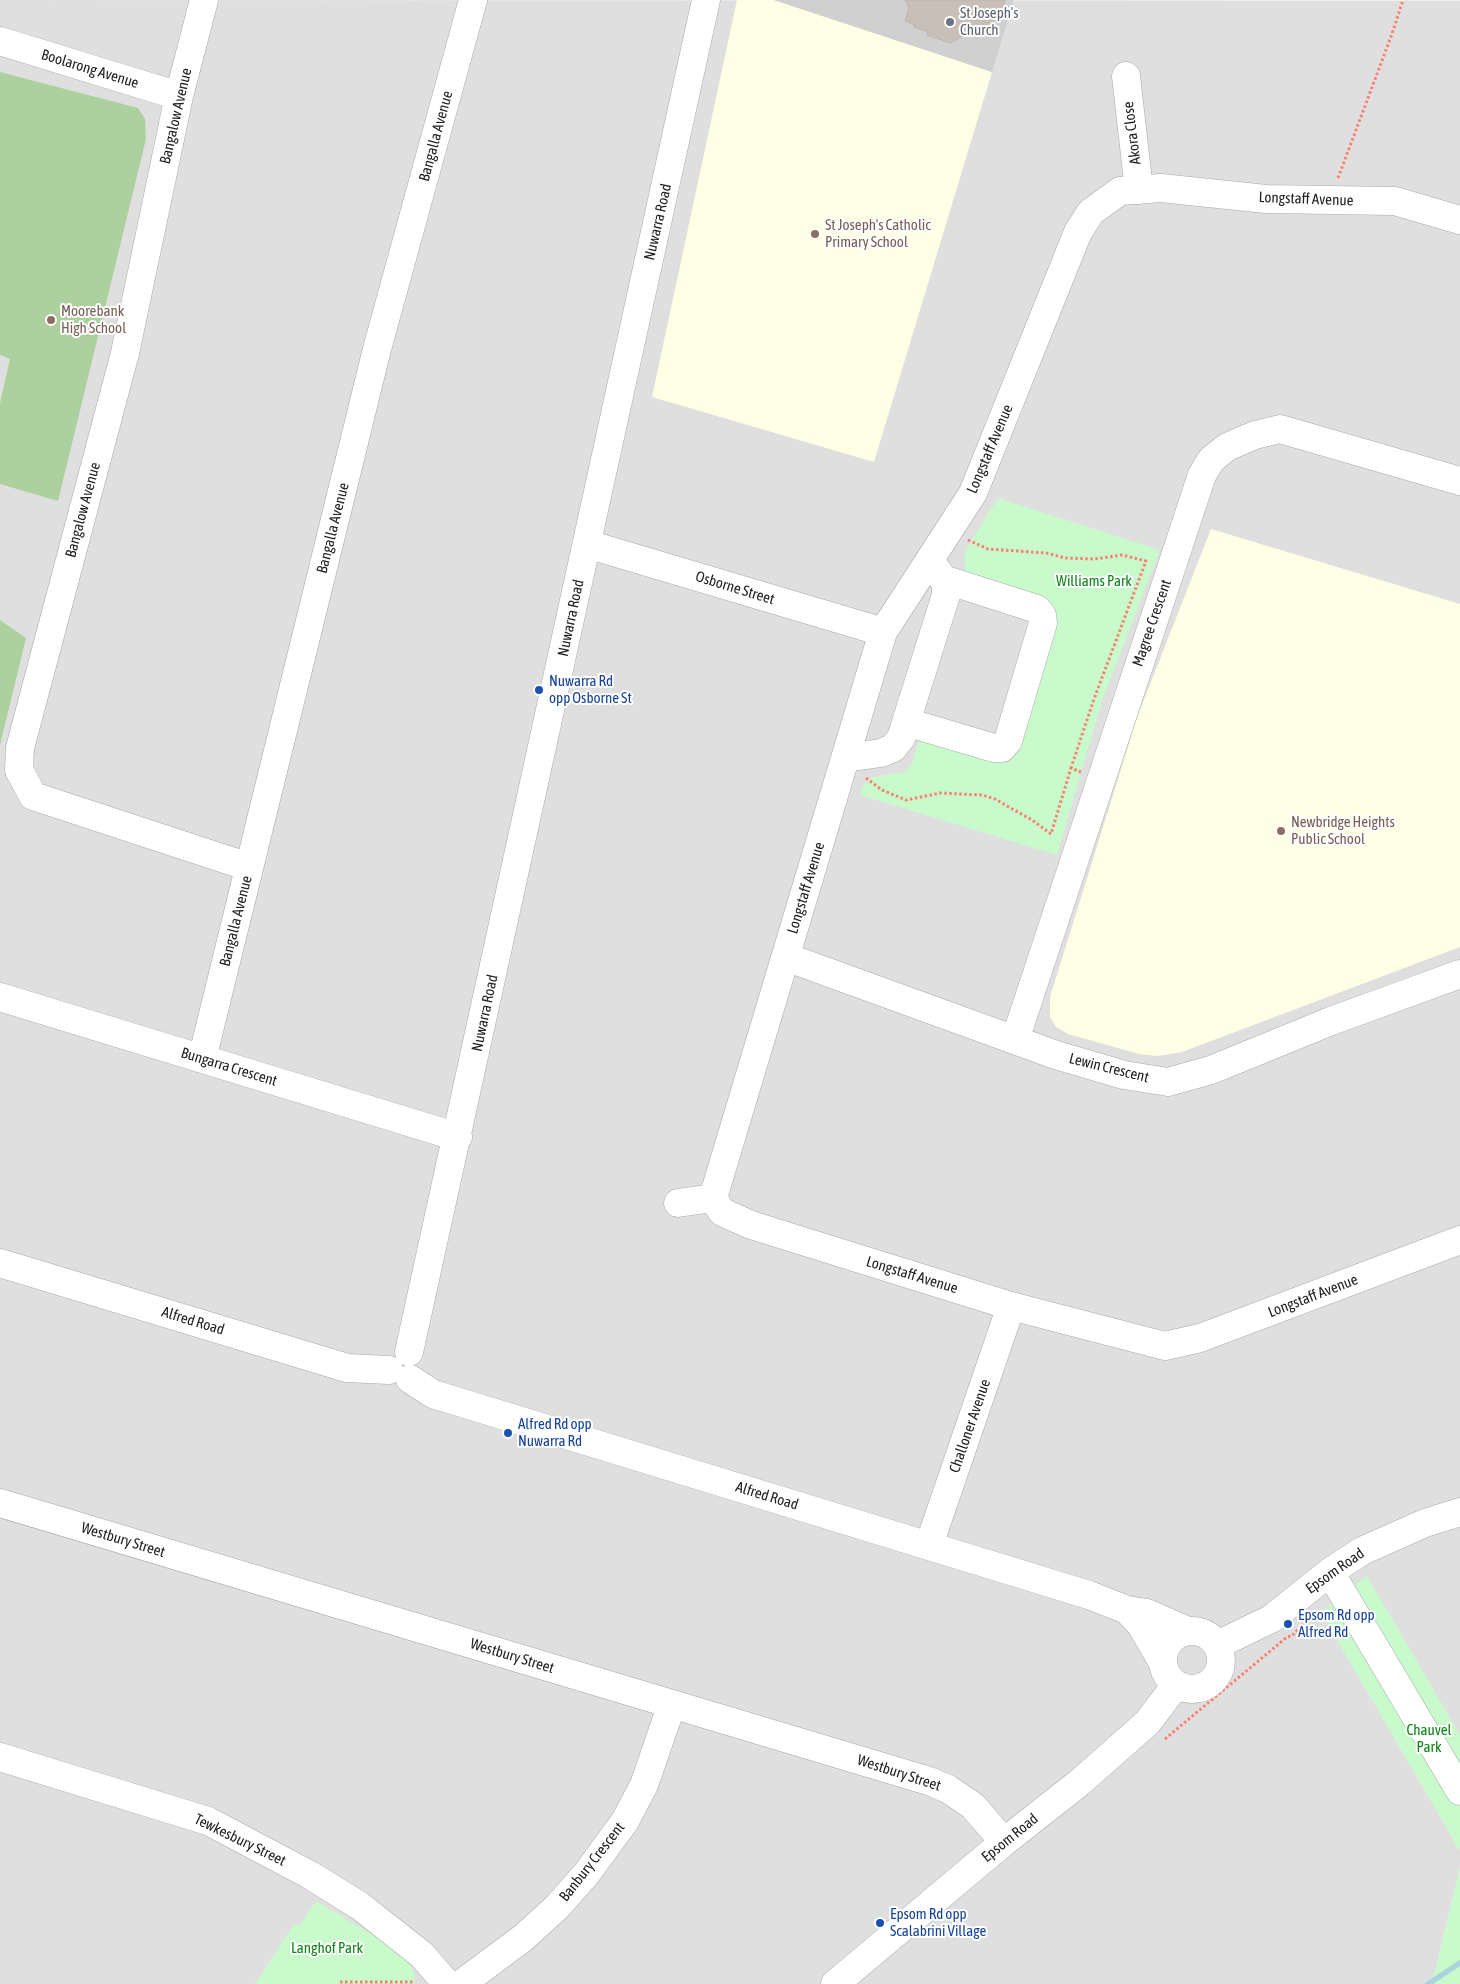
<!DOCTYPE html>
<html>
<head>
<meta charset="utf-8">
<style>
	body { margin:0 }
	canvas { display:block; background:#f2efe9 }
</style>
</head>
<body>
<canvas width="1460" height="1984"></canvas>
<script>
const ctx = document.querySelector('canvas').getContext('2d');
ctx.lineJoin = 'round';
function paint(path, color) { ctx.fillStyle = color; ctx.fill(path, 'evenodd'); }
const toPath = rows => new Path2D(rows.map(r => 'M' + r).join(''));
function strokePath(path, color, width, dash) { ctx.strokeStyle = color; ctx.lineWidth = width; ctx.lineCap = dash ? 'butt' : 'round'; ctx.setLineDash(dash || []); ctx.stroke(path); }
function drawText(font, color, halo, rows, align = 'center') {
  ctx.font = font + ' "Asap Condensed",sans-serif'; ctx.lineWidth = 4; ctx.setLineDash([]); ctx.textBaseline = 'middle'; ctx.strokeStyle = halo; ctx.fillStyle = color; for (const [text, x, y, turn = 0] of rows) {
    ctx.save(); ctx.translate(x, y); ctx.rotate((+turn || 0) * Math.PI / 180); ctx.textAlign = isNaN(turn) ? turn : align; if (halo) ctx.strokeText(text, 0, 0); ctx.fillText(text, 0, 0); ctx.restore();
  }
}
const residential = toPath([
	[0,0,1460,1,1460,1735,1367,1577,1321,1612,1460,1851,1460,1867,1432,1984,0,1984]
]);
const education = toPath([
	[737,0,774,0,992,72,874,462,652,397],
	[1211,529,1460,604,1460,947,1182,1052,1157,1056,1139,1054,1068,1034,1056,1027,1050,1017,1050,997,1138,715]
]);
const religious = toPath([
	[774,0,1014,0,992,72]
]);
const forest = toPath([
	[0,72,138,108,145,119,146,139,58,501,0,484,0,403,10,359,0,355],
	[0,620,26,638,0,745]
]);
const park = toPath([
	[998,498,1160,550,1102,701,1057,855,860,795,863,785,873,777,904,772,912,764,920,736,1009,762,1053,614,965,578,965,551],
	[1367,1576,1460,1735,1460,1851,1321,1612],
	[1460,1867,1460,1984,1432,1984],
	[316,1901,388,1944,412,1967,415,1976,414,1984,255,1984,294,1924,299,1926]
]);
const stream = toPath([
	[1428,1984,1460,1963]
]);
const building = toPath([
	[905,0,1005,0,1000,18,987,24,985,30,979,28,950,43,927,35,928,32,914,27,915,25,905,21,909,8,905,0]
]);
const path = toPath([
	[1338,178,1392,34,1403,0],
	[968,540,988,549,1046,553,1065,558,1095,559,1122,555,1146,561,1094,699,1071,768],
	[866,778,882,790,906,800,940,793,982,795,995,799,1032,820,1051,834,1071,768,1081,772],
	[1165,1739,1287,1637,1292,1636,1303,1624],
	[340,1982,415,1982]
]);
const minor = toPath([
	[204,0,179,96,125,353,20,748,19,770,33,796,249,867],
	[0,41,179,96],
	[1126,76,1139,190],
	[1460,220,1395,201,1266,199,1161,188,1120,191,1091,212,1078,232,973,493,883,632,713,1198,722,1212,751,1225,1011,1306,1165,1346,1200,1338,1460,1240],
	[587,544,883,632],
	[906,722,994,748,1002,748,1008,741,1043,623,1042,615,1037,609,943,579],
	[845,758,881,753,893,748,901,738,946,595,946,583,934,566],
	[786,957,1056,1055,1124,1075,1168,1082,1211,1070,1331,1021,1460,974],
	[0,997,458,1137],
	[1015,1040,1202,475,1211,460,1227,447,1255,435,1280,429,1460,481],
	[202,1059,377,349,473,0],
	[678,1203,713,1198],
	[0,1263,347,1368,389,1370],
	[409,1352,706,0],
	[410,1379,433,1394,1089,1595,1127,1610,1147,1613,1188,1631],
	[0,1503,929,1781,948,1789,973,1806,1004,1842],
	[929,1545,1011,1306],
	[1330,1572,1460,1791],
	[1127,1610,1141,1625,1163,1663],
	'1163 1660a29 29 0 1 1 58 0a29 29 0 1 1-58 0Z',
	[1217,1645,1271,1619,1330,1572,1362,1551,1425,1523,1460,1512],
	[0,1757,208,1821,310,1875,360,1906,422,1955,447,1984],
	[461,1984,523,1938,557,1907,587,1873,625,1821,644,1785,672,1704],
	[835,1984,1004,1842,1079,1783,1147,1723,1176,1685]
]);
const markers = [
	[950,22,5,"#6b7280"],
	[815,234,5,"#8d6e63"],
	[51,320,5,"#8d6e63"],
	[539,690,5,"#1a4fb4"],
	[1281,831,5,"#8d6e63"],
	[508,1433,5,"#1a4fb4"],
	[1288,1624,5,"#1a4fb4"],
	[880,1923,5,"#1a4fb4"]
];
const worshipNames = [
	["St Joseph's",960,13],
	["Church",960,30]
];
const streetNames = [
	["Boolarong Avenue",90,69,17],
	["Bangalow Avenue",176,116,-77],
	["Akora Close",1132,133,-97],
	["Bangalla Avenue",436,136,-75],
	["Longstaff Avenue",1306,199,2],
	["Nuwarra Road",658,222,-77],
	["Longstaff Avenue",990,449,-67],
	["Bangalow Avenue",83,510,-75],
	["Bangalla Avenue",333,528,-76],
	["Osborne Street",735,588,17],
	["Nuwarra Road",571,618,-78],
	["Magree Crescent",1152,623,-71],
	["Longstaff Avenue",806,888,-73],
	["Bangalla Avenue",236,921,-76],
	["Nuwarra Road",485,1013,-78],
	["Bungarra Crescent",229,1067,17],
	["Lewin Crescent",1109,1068,14],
	["Longstaff Avenue",912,1275,17],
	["Longstaff Avenue",1313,1296,-21],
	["Alfred Road",193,1321,17],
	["Challoner Avenue",970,1426,-71],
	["Alfred Road",767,1496,17],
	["Westbury Street",123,1540,17],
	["Epsom Road",1335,1571,-35],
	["Westbury Street",512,1656,17],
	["Westbury Street",899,1773,18],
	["Epsom Road",1010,1838,-39],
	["Tewkesbury Street",240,1840,26],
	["Banbury Crescent",592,1862,-52]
];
const educationNames = [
	["St Joseph's Catholic",825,225],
	["Primary School",825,242],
	["Moorebank",61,311],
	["High School",61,328],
	["Newbridge Heights",1291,822],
	["Public School",1291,839]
];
const parkNames = [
	["Williams Park",1094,581],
	["Chauvel",1429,1730],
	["Park",1429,1747],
	["Langhof Park",327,1948]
];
const transitNames = [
	["Nuwarra Rd",549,681],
	["opp Osborne St",549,698],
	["Alfred Rd opp",518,1424],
	["Nuwarra Rd",518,1441],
	["Epsom Rd opp",1298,1615],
	["Alfred Rd",1298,1632],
	["Epsom Rd opp",890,1914],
	["Scalabrini Village",890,1931]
];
paint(residential, '#e0dfdf');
paint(education, '#ffffe5');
paint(religious, '#d0d0d0');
paint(forest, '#add19e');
paint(park, '#c8facc');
strokePath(stream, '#aad3df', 5.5);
paint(building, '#c7bfb8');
strokePath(building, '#c4b6ab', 1);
strokePath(minor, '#a9a9a9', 29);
strokePath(path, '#fa8072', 3, [2.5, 2.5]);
strokePath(minor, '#fff', 28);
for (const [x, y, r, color] of markers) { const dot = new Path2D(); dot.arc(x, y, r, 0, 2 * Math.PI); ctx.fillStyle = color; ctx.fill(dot); strokePath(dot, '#fff', 2); }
drawText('15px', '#5b616d', '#fff', worshipNames, 'left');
drawText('15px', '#222', '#fff', streetNames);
drawText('15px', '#785e54', '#fff', educationNames, 'left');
drawText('15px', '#0c8416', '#fff', parkNames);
drawText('15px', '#164399', '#fff', transitNames, 'left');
</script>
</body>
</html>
